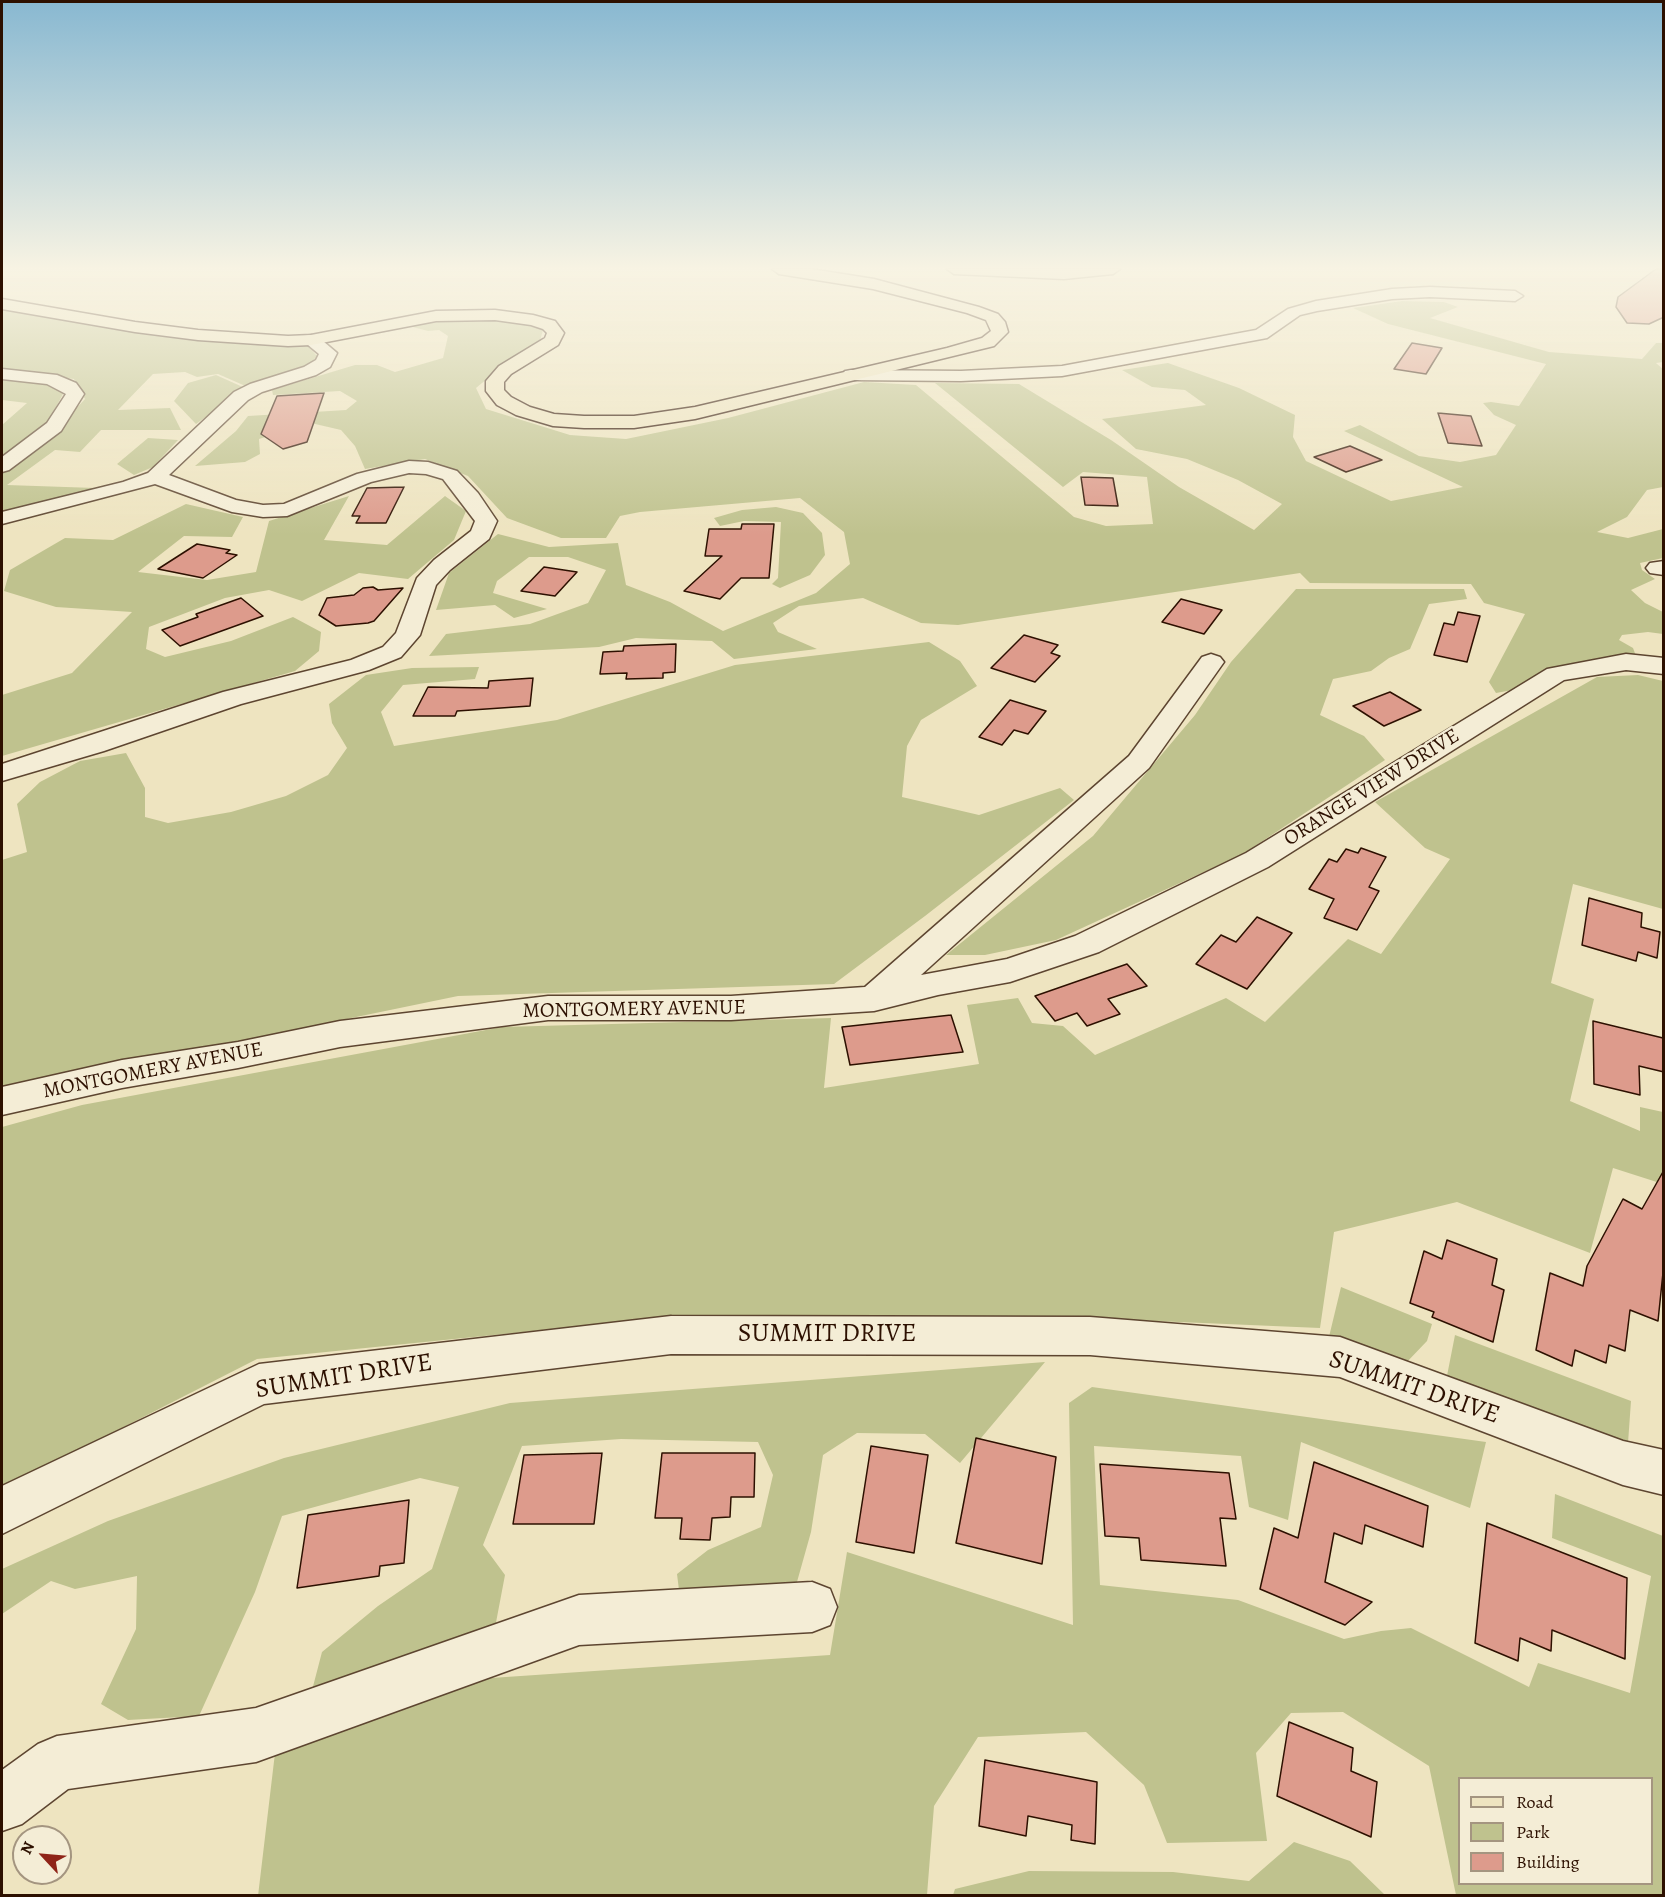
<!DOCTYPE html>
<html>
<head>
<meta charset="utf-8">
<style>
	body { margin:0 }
	#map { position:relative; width:1665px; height:1897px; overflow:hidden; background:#eee4c0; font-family:Alegreya,serif }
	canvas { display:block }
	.frame { position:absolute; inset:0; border:3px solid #2d1000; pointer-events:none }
	.legend { position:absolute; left:1458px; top:1777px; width:195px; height:108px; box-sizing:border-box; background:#f4edd6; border:2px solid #a49580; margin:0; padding:8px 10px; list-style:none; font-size:18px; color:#2d1000 }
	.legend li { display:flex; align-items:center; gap:12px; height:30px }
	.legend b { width:30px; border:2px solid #a49580 }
	.north { position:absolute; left:12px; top:1825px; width:60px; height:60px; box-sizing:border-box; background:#f4edd6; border:2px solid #a49580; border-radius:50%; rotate:296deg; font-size:16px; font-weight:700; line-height:24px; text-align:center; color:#2d1000 }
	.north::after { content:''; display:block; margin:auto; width:21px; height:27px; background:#8f2418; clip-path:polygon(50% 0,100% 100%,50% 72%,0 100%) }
</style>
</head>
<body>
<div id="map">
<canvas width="1665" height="1897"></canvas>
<div class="frame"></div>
<ul class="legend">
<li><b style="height:8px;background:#eee4c0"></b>Road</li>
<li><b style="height:16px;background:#bfc28e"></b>Park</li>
<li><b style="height:16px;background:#dd9b8c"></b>Building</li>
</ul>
<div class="north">N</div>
</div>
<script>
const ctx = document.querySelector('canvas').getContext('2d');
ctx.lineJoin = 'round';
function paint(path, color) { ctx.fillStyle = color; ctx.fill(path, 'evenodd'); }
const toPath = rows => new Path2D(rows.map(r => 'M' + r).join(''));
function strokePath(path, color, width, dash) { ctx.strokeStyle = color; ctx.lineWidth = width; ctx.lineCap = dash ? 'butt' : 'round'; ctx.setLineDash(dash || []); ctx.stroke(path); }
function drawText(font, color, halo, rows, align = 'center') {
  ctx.font = font + ' Alegreya,serif'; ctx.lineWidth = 4.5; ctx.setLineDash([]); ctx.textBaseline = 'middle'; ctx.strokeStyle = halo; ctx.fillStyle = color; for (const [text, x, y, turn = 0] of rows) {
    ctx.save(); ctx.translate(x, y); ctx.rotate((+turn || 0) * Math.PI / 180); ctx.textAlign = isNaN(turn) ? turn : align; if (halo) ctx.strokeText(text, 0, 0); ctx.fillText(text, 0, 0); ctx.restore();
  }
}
const green = toPath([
	[1402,301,1444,302,1458,307,1430,318,1549,352,1642,359,1656,343,1663,343,1663,362,1656,363,1663,369,1663,487,1647,490,1627,517,1597,532,1628,538,1663,529,1663,558,1640,563,1642,570,1655,579,1631,590,1645,603,1663,612,1663,634,1648,632,1622,635,1619,640,1633,648,1636,656,1604,657,1549,669,1518,689,1496,693,1489,682,1525,614,1484,603,1471,584,1310,583,1300,573,958,625,921,623,863,598,799,606,773,623,778,632,817,649,734,659,712,641,636,638,599,647,429,656,446,634,530,624,588,603,606,570,568,557,529,557,497,581,493,593,547,609,514,618,495,605,436,610,449,573,498,534,549,547,618,543,626,585,670,602,723,631,816,593,850,564,844,532,800,498,640,512,620,516,606,538,561,538,507,518,468,476,425,459,365,469,355,446,341,430,311,423,259,439,260,454,245,462,195,466,236,431,248,416,346,410,357,401,340,391,273,395,272,390,355,365,377,365,395,372,443,358,448,336,439,330,428,331,405,325,457,319,507,319,543,330,540,341,511,359,476,388,486,409,570,435,626,439,728,418,864,382,916,385,1074,517,1106,526,1153,524,1147,477,1083,472,1063,487,935,383,1019,384,1111,440,1179,487,1254,530,1282,504,1238,480,1187,459,1136,449,1102,419,1206,405,1185,390,1152,387,1122,370,1168,363,1239,388,1295,415,1293,437,1306,461,1391,501,1463,487,1344,431,1360,425,1419,456,1460,462,1496,455,1516,425,1494,415,1483,403,1491,402,1519,406,1546,364,1388,324,1353,308],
	[2,307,307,345,317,356,308,367,250,388,218,374,197,377,185,372,153,374,118,410,170,408,181,430,101,430,80,452,55,450,7,485,95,488,62,500,2,514,2,471,36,451,85,399,74,379,2,370],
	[216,375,245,388,196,424,174,401,188,383],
	[2,377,46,381,65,390,45,428,2,460,2,425,27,403,2,400],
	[148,438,178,440,153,467,134,475,117,464],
	[349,496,324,540,387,545,445,496,466,511,454,540,408,579,359,573,302,601,269,590,225,598,149,627,146,649,165,657,231,641,293,617,321,632,319,651,295,671,2,756,2,695,72,673,132,612,56,607,4,591,10,570,65,538,113,540,186,504,243,517,232,537,184,536,138,572,207,580,256,572,269,521],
	[776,507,803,513,822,533,825,555,810,575,780,588,772,584,778,578,781,522,744,521,720,526,714,518,742,510],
	[1296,589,1464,589,1467,599,1429,604,1410,649,1389,658,1371,671,1333,679,1320,715,1364,736,1385,760,1243,854,1056,940,985,955,946,955,1093,836,1195,715,1231,662],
	[929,642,960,661,977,686,921,720,907,746,902,797,979,815,1060,788,1074,800,925,916,834,984,458,996,2,1090,2,860,27,852,17,804,40,782,80,761,126,753,145,788,145,817,168,823,231,812,286,796,328,775,347,748,332,723,329,704,366,675,412,668,479,667,475,679,403,685,381,712,394,746,557,720,735,665],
	[1638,675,1663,681,1663,909,1573,884,1551,983,1594,999,1570,1101,1640,1131,1640,1107,1663,1112,1663,1184,1613,1168,1590,1253,1457,1202,1334,1232,1320,1328,1062,1317,681,1316,257,1359,2,1489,2,1127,82,1105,502,1027,831,1018,824,1088,979,1064,967,1005,1018,998,1032,1023,1063,1026,1095,1055,1226,998,1265,1022,1348,939,1381,954,1450,859,1425,848,1375,802,1597,677],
	[1341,1287,1432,1324,1427,1341,1405,1364,1328,1341],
	[1455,1335,1631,1401,1627,1457,1445,1386],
	[1045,1362,960,1463,925,1434,857,1433,823,1455,811,1532,795,1589,680,1598,677,1574,708,1550,761,1527,773,1475,758,1442,621,1439,522,1446,483,1545,505,1575,494,1633,310,1698,322,1652,378,1606,432,1569,459,1487,420,1478,282,1516,255,1592,199,1716,128,1720,101,1704,136,1629,137,1576,75,1589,51,1581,2,1614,2,1569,108,1521,284,1458,510,1403],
	[1092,1387,1486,1442,1470,1508,1301,1442,1288,1520,1249,1507,1241,1456,1094,1446,1100,1585,1238,1600,1344,1639,1381,1631,1411,1628,1529,1687,1538,1663,1630,1693,1651,1576,1552,1538,1555,1494,1663,1536,1663,1895,1456,1895,1429,1766,1343,1712,1291,1713,1256,1753,1267,1841,1167,1843,1144,1785,1086,1732,978,1737,934,1806,927,1895,258,1896,275,1753,447,1681,830,1655,847,1552,1073,1625,1069,1403],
	[1460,1778,1652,1778,1652,1884,1460,1884],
	[1294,1842,1350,1861,1385,1895,953,1895,955,1889,1029,1871,1173,1872,1249,1881]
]);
const building = toPath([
	[1656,269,1664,269,1664,317,1649,324,1627,323,1616,307,1618,297,1656,269],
	[1412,343,1442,348,1426,374,1394,369,1412,343],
	[324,393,307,442,283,449,261,434,277,396,324,393],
	[1438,413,1471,416,1482,446,1448,443,1438,413],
	[1350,446,1382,460,1346,472,1314,457,1350,446],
	[1081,477,1113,478,1118,506,1085,505,1081,477],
	[404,487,386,523,356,523,360,516,352,516,367,488,404,487],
	[742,524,774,524,769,578,741,578,720,599,684,591,722,556,705,556,709,529,741,529,742,524],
	[197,544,230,550,226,553,237,555,203,578,158,569,197,544],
	[544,567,577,572,555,596,521,591,544,567],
	[373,587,378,590,403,588,374,621,368,623,336,626,319,615,327,598,354,595,363,588,373,587],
	[241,598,263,616,180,646,162,630,198,617,196,614,241,598],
	[1181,599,1222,610,1204,634,1162,622,1181,599],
	[1458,612,1480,616,1467,662,1434,655,1444,623,1454,625,1458,612],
	[1024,635,1058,645,1051,653,1060,656,1035,682,991,668,1024,635],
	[676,644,675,672,663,673,663,678,626,679,627,673,600,674,603,652,623,651,624,646,676,644],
	[533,678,530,706,457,711,455,716,413,716,428,687,488,688,489,681,533,678],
	[1390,692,1421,710,1384,726,1353,706,1390,692],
	[1010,700,1046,711,1028,734,1014,730,1002,745,979,737,1010,700],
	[1361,848,1386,857,1369,887,1379,891,1357,930,1324,918,1334,899,1309,889,1329,859,1337,862,1346,849,1358,853,1361,848],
	[1589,898,1642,913,1641,927,1660,932,1657,958,1638,952,1636,961,1582,945,1589,898],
	[1257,917,1292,933,1247,989,1196,964,1221,935,1236,942,1257,917],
	[1127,964,1147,986,1108,999,1120,1014,1087,1026,1077,1013,1055,1021,1035,996,1127,964],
	[951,1015,963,1052,850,1065,842,1027,951,1015],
	[1593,1021,1663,1038,1664,1072,1639,1066,1640,1095,1594,1084,1593,1021],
	[1664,1170,1664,1263,1658,1321,1630,1310,1625,1351,1609,1345,1606,1363,1575,1350,1572,1366,1536,1350,1550,1273,1583,1286,1587,1266,1623,1199,1642,1209,1664,1170],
	[1447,1240,1497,1259,1492,1285,1504,1290,1493,1342,1432,1317,1434,1312,1410,1303,1424,1251,1442,1259,1447,1240],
	[976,1438,1056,1457,1042,1564,956,1543,976,1438],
	[871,1446,928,1455,914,1553,856,1542,871,1446],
	[602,1453,594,1524,513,1524,524,1455,602,1453],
	[662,1453,755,1453,754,1497,731,1497,730,1517,712,1518,710,1540,680,1539,682,1518,655,1518,662,1453],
	[1314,1462,1428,1506,1423,1547,1365,1525,1362,1544,1334,1533,1325,1582,1372,1602,1345,1625,1260,1589,1274,1528,1298,1538,1314,1462],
	[1100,1464,1229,1473,1236,1519,1220,1518,1226,1566,1141,1560,1139,1538,1105,1536,1100,1464],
	[409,1500,404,1563,380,1566,379,1576,297,1588,308,1515,409,1500],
	[1487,1523,1627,1578,1625,1659,1552,1630,1551,1651,1520,1638,1518,1661,1475,1643,1487,1523],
	[1289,1722,1353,1748,1351,1771,1377,1782,1371,1837,1277,1796,1289,1722],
	[985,1760,1097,1782,1095,1844,1071,1840,1072,1825,1028,1816,1026,1836,979,1826,985,1760]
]);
const minor = toPath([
	[1430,287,1515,291,1523,296,1515,301,1430,297,1392,299,1317,311,1300,315,1267,338,1062,376,961,381,851,380,845,379,842,375,845,371,851,370,961,371,1062,366,1256,330,1288,309,1316,301,1392,289,1430,287],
	[311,335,317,336,337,353,330,367,316,375,262,392,248,400,169,475,236,500,263,505,284,504,357,474,409,461,428,462,457,471,478,493,497,521,489,539,450,570,436,585,420,635,401,657,369,670,241,704,104,751,2,781,2,764,223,692,351,660,383,647,396,633,417,578,434,560,471,531,475,521,443,479,426,474,409,473,371,482,287,516,263,517,232,512,155,484,2,524,2,512,123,482,148,473,234,392,250,384,304,367,316,360,319,354,302,340,305,336,311,335],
	[2,369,57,375,76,383,84,394,61,431,9,470,2,472,2,457,47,423,66,394,47,384,2,379,2,369],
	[1664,561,1664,575,1650,573,1646,568,1650,563,1664,561],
	[1211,654,1220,657,1224,662,1149,768,921,975,1007,959,1075,936,1246,853,1547,669,1626,654,1664,658,1664,674,1626,670,1564,680,1268,867,1099,952,1010,982,938,995,874,1011,731,1020,548,1020,340,1047,238,1068,122,1088,2,1115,2,1087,122,1060,238,1042,340,1021,548,996,731,996,865,987,1129,756,1202,657,1211,654],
	[671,1316,1090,1317,1340,1337,1623,1441,1664,1450,1664,1495,1623,1485,1340,1377,1090,1355,671,1354,264,1404,2,1534,2,1486,259,1364,671,1316],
	[812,1582,830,1589,837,1607,830,1625,812,1632,579,1645,256,1762,68,1789,22,1824,2,1831,2,1770,38,1744,57,1736,256,1708,579,1595,812,1582]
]);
const major = toPath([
	[772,269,811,269,874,279,979,307,998,314,1005,322,1008,332,994,346,695,419,634,428,584,428,553,426,516,415,497,405,486,391,486,381,499,366,545,338,547,333,543,329,531,325,495,320,436,321,311,345,288,346,198,340,135,332,2,309,2,299,135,322,198,330,288,336,311,335,436,311,495,310,533,315,555,321,564,333,558,345,511,374,504,382,504,390,511,397,530,407,554,414,584,416,634,416,695,407,947,348,982,338,991,331,986,320,967,313,873,289,779,274,772,269],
	[947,269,1120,269,1113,274,1064,279,954,274,947,269]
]);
const streetNames = [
	["ORANGE VIEW DRIVE",1372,788,-32],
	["MONTGOMERY AVENUE",634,1010,-1],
	["MONTGOMERY AVENUE",153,1071,-11]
];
const nearStreetnames = [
	["SUMMIT DRIVE",827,1335],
	["SUMMIT DRIVE",344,1377,-9],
	["SUMMIT DRIVE",1414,1388,19]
];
paint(green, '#bfc28e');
paint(building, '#dd9b8c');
strokePath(building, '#2d1000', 1.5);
strokePath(minor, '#5d4530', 3);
strokePath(major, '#2d1000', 3);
paint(minor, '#f4edd6');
paint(major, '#eee4c0');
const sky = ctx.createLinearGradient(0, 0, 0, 535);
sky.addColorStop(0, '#88b8d1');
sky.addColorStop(0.5, '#f7f3e3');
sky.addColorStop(1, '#f7f3e300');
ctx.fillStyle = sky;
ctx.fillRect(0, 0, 1665, 535);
drawText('21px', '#2d1000', '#f4edd6', streetNames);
drawText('26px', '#2d1000', '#f4edd6', nearStreetnames);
</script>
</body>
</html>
